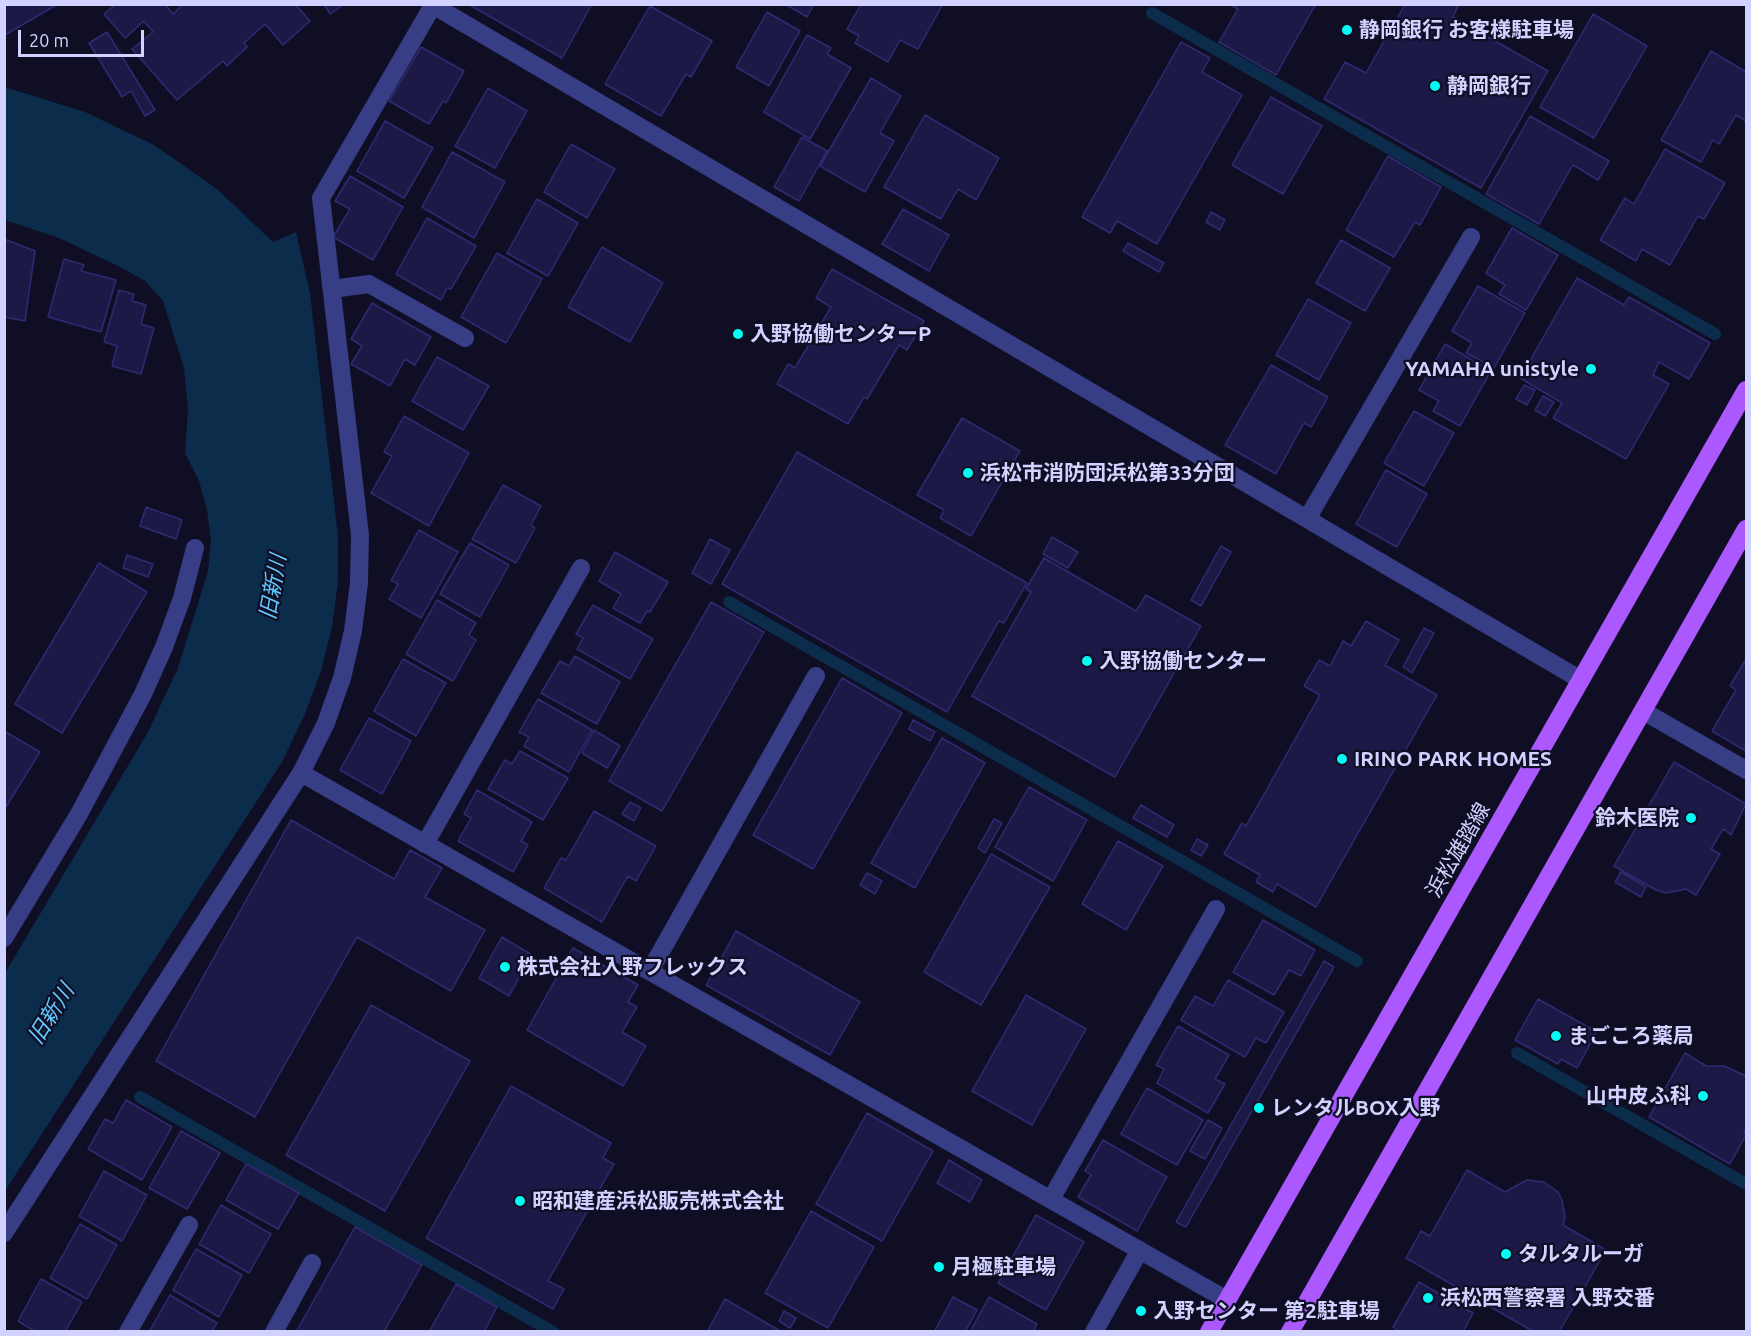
<!DOCTYPE html>
<html>
<head>
<meta charset="utf-8">
<style>
	body { margin:0 }
	#map { position:relative; width:1751px; height:1336px; overflow:hidden; background:#0f0e25; font-family:Ubuntu,sans-serif }
	canvas { display:block }
	.frame { position:absolute; inset:0; border:6px solid #d1d2ff; pointer-events:none }
	.scale { position:absolute; left:18px; top:30px; width:126px; height:27px; box-sizing:border-box; border:3px solid #d1d2ff; border-top:0; padding-left:8px; font-size:18px; line-height:21px; white-space:nowrap; color:#d1d2ff; -webkit-text-stroke:4px #0f0e25; paint-order:stroke }
</style>
</head>
<body>
<div id="map">
<canvas width="1751" height="1336"></canvas>
<div class="frame"></div>
<div class="scale">20 m</div>
</div>
<script>
const ctx = document.querySelector('canvas').getContext('2d');
ctx.lineJoin = 'round';
function paint(path, color) { ctx.fillStyle = color; ctx.fill(path, 'evenodd'); }
const toPath = rows => new Path2D(rows.map(r => 'M' + r).join(''));
function strokePath(path, color, width, dash) { ctx.strokeStyle = color; ctx.lineWidth = width; ctx.lineCap = dash ? 'butt' : 'round'; ctx.setLineDash(dash || []); ctx.stroke(path); }
function drawText(font, color, halo, rows, align = 'center') {
  ctx.font = font + ' Ubuntu,"Noto Sans JP",sans-serif'; ctx.lineWidth = 4.5; ctx.setLineDash([]); ctx.textBaseline = 'middle'; ctx.strokeStyle = halo; ctx.fillStyle = color; for (const [text, x, y, turn = 0] of rows) {
    ctx.save(); ctx.translate(x, y); ctx.rotate((+turn || 0) * Math.PI / 180); ctx.textAlign = isNaN(turn) ? turn : align; if (halo) ctx.strokeText(text, 0, 0); ctx.fillText(text, 0, 0); ctx.restore();
  }
}
const water = toPath([
	[5,87,85,112,154,145,217,189,273,242,296,232,310,293,338,536,338,582,332,627,321,671,305,714,282,762,5,1191,5,973,148,732,178,668,208,571,211,540,207,510,199,481,185,453,188,410,184,368,163,301,145,281,122,268,59,238,5,220]
]);
const stream = toPath([
	[1152,13,1715,334],
	[729,602,1357,961],
	[1517,1053,1746,1184],
	[140,1097,553,1332]
]);
const building = toPath([
	[4,4,58,4,5,35,4,4],
	[116,4,165,4,173,14,183,4,295,4,310,21,283,45,265,24,244,43,247,47,227,66,223,61,177,100,132,49,153,32,144,21,125,38,104,14,116,4],
	[324,4,345,4,330,14,324,4],
	[468,4,592,4,562,58,468,4],
	[785,4,814,4,807,17,785,4],
	[861,4,943,4,918,49,900,40,888,62,855,43,859,36,847,29,861,4],
	[1229,4,1316,4,1276,75,1219,42,1238,9,1229,4],
	[1405,4,1459,4,1453,17,1548,71,1481,188,1324,99,1345,62,1366,73,1405,4],
	[650,6,712,41,691,77,686,74,661,116,605,84,650,6],
	[767,12,800,31,769,86,736,67,767,12],
	[1593,14,1647,46,1594,138,1540,107,1593,14],
	[107,32,155,110,145,116,131,91,122,97,89,43,107,32],
	[807,35,831,48,827,54,851,68,810,139,764,112,807,35],
	[1181,42,1210,58,1202,72,1242,95,1157,244,1117,221,1110,233,1082,217,1181,42],
	[421,47,464,71,446,103,443,101,429,124,389,101,421,47],
	[1711,51,1746,72,1746,121,1736,115,1719,144,1713,140,1701,162,1661,140,1711,51],
	[871,78,901,96,880,133,894,141,865,192,820,166,871,78],
	[488,88,527,111,495,168,455,146,488,88],
	[1271,97,1322,126,1283,194,1232,165,1271,97],
	[925,115,999,158,976,200,958,189,941,219,884,187,925,115],
	[1530,116,1609,161,1598,180,1573,165,1539,224,1486,194,1530,116],
	[385,121,433,148,404,198,357,171,385,121],
	[802,137,827,151,799,201,774,187,802,137],
	[571,144,615,169,587,218,544,192,571,144],
	[1665,149,1725,183,1704,219,1698,216,1670,265,1642,249,1636,261,1600,240,1625,198,1634,204,1665,149],
	[452,152,505,182,474,238,422,207,452,152],
	[1388,156,1441,187,1420,225,1415,222,1394,257,1346,230,1388,156],
	[350,176,403,207,373,260,333,237,350,209,335,201,350,176],
	[537,199,578,223,548,276,507,253,537,199],
	[903,209,949,235,929,271,882,244,903,209],
	[1211,212,1225,220,1220,230,1206,222,1211,212],
	[427,218,476,246,451,289,447,288,441,300,396,274,427,218],
	[1512,228,1558,255,1526,310,1499,294,1505,285,1486,273,1512,228],
	[4,239,35,251,25,321,4,317,4,239],
	[1341,240,1390,268,1365,311,1316,283,1341,240],
	[1128,243,1164,263,1159,272,1123,251,1128,243],
	[602,247,663,283,630,342,568,307,602,247],
	[497,253,542,279,506,343,461,317,497,253],
	[64,259,84,265,81,271,116,280,101,332,48,317,64,259],
	[832,269,924,321,907,350,899,345,867,399,864,397,848,424,777,384,788,364,795,368,831,307,816,298,832,269],
	[1577,278,1624,305,1629,297,1710,343,1689,379,1659,362,1653,375,1669,384,1626,459,1553,418,1562,403,1520,378,1577,278],
	[1478,286,1525,313,1494,368,1466,353,1472,343,1452,331,1478,286],
	[119,290,134,294,132,301,146,305,141,324,154,328,141,374,112,366,117,346,104,342,119,290],
	[1308,299,1351,323,1319,380,1276,355,1308,299],
	[372,303,431,337,415,365,405,359,390,386,351,364,362,346,351,339,372,303],
	[1445,344,1491,371,1460,426,1433,411,1439,401,1419,390,1445,344],
	[437,357,489,386,463,430,412,401,437,357],
	[1271,365,1328,397,1311,427,1304,423,1276,474,1225,445,1271,365],
	[1524,385,1535,390,1527,405,1516,399,1524,385],
	[1543,396,1554,402,1545,416,1535,410,1543,396],
	[1414,411,1454,433,1424,486,1384,463,1414,411],
	[404,416,469,453,429,526,371,493,392,456,384,452,404,416],
	[962,418,1020,451,971,536,940,518,944,510,917,495,962,418],
	[797,452,1027,583,1004,623,999,621,947,712,722,584,797,452],
	[1386,470,1427,494,1397,547,1356,524,1386,470],
	[503,485,541,506,531,525,535,528,516,563,472,539,503,485],
	[146,507,182,520,176,539,140,526,146,507],
	[419,530,458,552,421,618,389,599,398,584,391,580,419,530],
	[1052,537,1078,552,1068,568,1043,554,1052,537],
	[710,539,730,550,711,584,692,573,710,539],
	[470,543,509,565,480,617,440,594,470,543],
	[1221,546,1231,552,1201,606,1191,600,1221,546],
	[615,552,668,582,650,612,647,611,640,623,613,608,621,594,599,581,615,552],
	[127,555,153,564,148,577,123,568,127,555],
	[1044,558,1136,611,1146,595,1201,626,1115,777,972,696,1031,592,1026,589,1044,558],
	[99,563,147,592,62,733,15,704,99,563],
	[437,600,476,623,469,635,476,640,453,681,406,654,437,600],
	[711,602,764,632,662,811,609,781,711,602],
	[593,605,653,639,630,679,577,649,583,638,576,634,593,605],
	[1366,621,1399,640,1385,665,1437,695,1316,907,1277,884,1273,892,1256,882,1260,875,1224,854,1242,823,1246,826,1320,695,1304,686,1319,660,1330,666,1343,641,1351,646,1366,621],
	[1424,628,1434,633,1412,673,1403,667,1424,628],
	[575,656,620,682,597,724,541,693,560,661,569,666,575,656],
	[403,659,446,683,416,736,374,711,403,659],
	[1746,659,1746,751,1712,731,1736,690,1730,686,1746,659],
	[842,678,902,713,813,869,753,835,842,678],
	[538,699,592,730,569,772,524,746,529,737,519,732,538,699],
	[369,718,411,741,382,794,340,770,369,718],
	[913,720,935,732,930,741,909,729,913,720],
	[594,730,620,746,607,768,582,753,594,730],
	[4,731,40,752,4,810,4,731],
	[942,738,985,763,915,888,871,863,942,738],
	[520,751,568,778,543,820,488,789,505,760,512,764,520,751],
	[1674,762,1746,804,1731,835,1723,829,1711,849,1720,854,1696,895,1686,889,1666,893,1656,890,1614,866,1674,762],
	[1029,787,1087,820,1053,881,995,847,1029,787],
	[477,790,532,822,521,841,528,845,513,872,458,841,471,818,464,814,477,790],
	[630,802,641,808,634,821,622,814,630,802],
	[1141,805,1174,825,1167,837,1133,818,1141,805],
	[594,811,656,846,636,881,628,876,602,922,544,888,561,858,566,860,594,811],
	[994,819,1002,823,985,853,978,848,994,819],
	[291,820,394,879,410,850,442,868,425,897,485,930,451,991,357,937,255,1117,156,1061,291,820],
	[1197,839,1208,845,1201,856,1191,850,1197,839],
	[1118,841,1163,866,1126,930,1082,904,1118,841],
	[991,854,1050,887,981,1005,924,972,991,854],
	[1621,872,1646,887,1641,897,1615,882,1621,872],
	[867,873,882,881,875,894,860,885,867,873],
	[1263,920,1315,950,1301,976,1289,970,1274,995,1233,972,1263,920],
	[736,931,860,1002,830,1055,706,985,736,931],
	[502,937,532,955,509,996,479,978,502,937],
	[573,948,638,985,628,1002,637,1007,622,1032,646,1046,623,1086,527,1030,573,948],
	[1324,961,1334,967,1186,1227,1176,1222,1324,961],
	[1228,980,1284,1012,1266,1043,1256,1038,1245,1057,1181,1020,1195,996,1213,1006,1228,980],
	[1026,995,1086,1029,1032,1125,972,1091,1026,995],
	[1538,999,1597,1032,1577,1068,1561,1059,1558,1064,1515,1040,1538,999],
	[371,1005,470,1061,385,1211,286,1155,371,1005],
	[1178,1026,1229,1055,1215,1079,1225,1084,1208,1113,1157,1083,1164,1069,1156,1065,1178,1026],
	[1685,1053,1706,1066,1724,1066,1746,1076,1746,1128,1744,1132,1746,1135,1730,1164,1649,1117,1685,1053],
	[511,1086,611,1143,603,1158,614,1164,548,1281,564,1289,553,1309,426,1238,511,1086],
	[1147,1088,1203,1120,1177,1165,1121,1134,1147,1088],
	[126,1100,172,1127,142,1180,88,1149,105,1119,113,1123,126,1100],
	[867,1113,933,1151,882,1241,816,1204,867,1113],
	[1208,1120,1222,1128,1205,1159,1190,1151,1208,1120],
	[181,1131,220,1153,187,1209,149,1188,181,1131],
	[1103,1140,1167,1177,1137,1231,1078,1197,1091,1175,1085,1171,1103,1140],
	[949,1160,982,1180,970,1202,937,1183,949,1160],
	[246,1164,299,1193,278,1229,226,1200,246,1164],
	[1467,1170,1505,1192,1527,1180,1544,1182,1558,1192,1562,1200,1565,1217,1563,1225,1606,1250,1559,1332,1534,1332,1406,1258,1421,1231,1430,1236,1467,1170],
	[104,1171,147,1195,122,1241,79,1216,104,1171],
	[221,1205,271,1234,249,1273,199,1244,221,1205],
	[811,1211,874,1247,828,1328,765,1293,811,1211],
	[1036,1215,1084,1242,1046,1310,998,1283,1036,1215],
	[80,1224,117,1245,87,1299,50,1278,80,1224],
	[355,1227,422,1265,384,1332,296,1332,355,1227],
	[196,1249,242,1275,219,1317,173,1290,196,1249],
	[41,1279,82,1302,65,1332,36,1332,18,1321,41,1279],
	[1419,1282,1473,1313,1463,1332,1400,1332,1393,1327,1419,1282],
	[456,1284,497,1307,484,1332,429,1332,456,1284],
	[170,1295,217,1323,211,1332,149,1332,170,1295],
	[953,1297,977,1310,965,1332,934,1332,953,1297],
	[989,1297,1037,1324,1033,1332,970,1332,989,1297],
	[725,1299,782,1332,707,1332,725,1299],
	[784,1311,796,1318,790,1328,779,1321,784,1311]
]);
const minor = toPath([
	[431,4,1581,680],
	[332,289,369,284,465,338],
	[1307,519,1471,237],
	[1643,711,1746,770],
	[301,773,1227,1300],
	[425,844,581,568],
	[4,938,79,814,143,694,164,647,182,598,195,548],
	[650,971,816,676],
	[1051,1199,1216,909],
	[4,1233,301,773,326,723,342,678,353,631,359,583,360,535,321,198,432,7],
	[128,1332,189,1225],
	[274,1332,312,1263],
	[1094,1332,1140,1250]
]);
const major = toPath([
	[1209,1332,1746,390],
	[1290,1332,1746,529]
]);
const markers = [
	[1347,30,6,"#00fcf5"],
	[1435,86,6,"#00fcf5"],
	[738,334,6,"#00fcf5"],
	[1591,369,6,"#00fcf5"],
	[968,473,6,"#00fcf5"],
	[1087,661,6,"#00fcf5"],
	[1342,759,6,"#00fcf5"],
	[1691,818,6,"#00fcf5"],
	[505,967,6,"#00fcf5"],
	[1556,1036,6,"#00fcf5"],
	[1703,1096,6,"#00fcf5"],
	[1259,1108,6,"#00fcf5"],
	[520,1201,6,"#00fcf5"],
	[1506,1254,6,"#00fcf5"],
	[939,1267,6,"#00fcf5"],
	[1428,1298,6,"#00fcf5"],
	[1141,1311,6,"#00fcf5"]
];
const poiNames = [
	["静岡銀行 お客様駐車場",1359,30],
	["静岡銀行",1447,86],
	["入野協働センターP",750,334],
	["YAMAHA unistyle",1579,369,"right"],
	["浜松市消防団浜松第33分団",980,473],
	["入野協働センター",1099,661],
	["IRINO PARK HOMES",1354,759],
	["鈴木医院",1679,818,"right"],
	["株式会社入野フレックス",517,967],
	["まごころ薬局",1568,1036],
	["山中皮ふ科",1691,1096,"right"],
	["レンタルBOX入野",1271,1108],
	["昭和建産浜松販売株式会社",532,1201],
	["タルタルーガ",1518,1254],
	["月極駐車場",951,1267],
	["浜松西警察署 入野交番",1440,1298],
	["入野センター 第2駐車場",1153,1311]
];
const streetNames = [
	["浜松雄踏線",1458,850,-60]
];
const waterNames = [
	["旧新川",273,587,-80],
	["旧新川",51,1014,-58]
];
paint(water, '#0b2c4b');
strokePath(stream, '#0b2c4b', 12);
paint(building, '#1d1946');
strokePath(building, '#302a73', 1.5);
strokePath(minor, '#373e85', 18);
strokePath(major, '#ab58ff', 18);
for (const [x, y, r, color] of markers) { const dot = new Path2D(); dot.arc(x, y, r, 0, 2 * Math.PI); ctx.fillStyle = color; ctx.fill(dot); strokePath(dot, '#0f0e25', 2); }
drawText('bold 21px', '#d1d2ff', '#0f0e25', poiNames, 'left');
drawText('21px', '#d1d2ff', '#0f0e25', streetNames);
drawText('italic 22px', '#5fcaff', '#0f0e25', waterNames);
</script>
</body>
</html>
